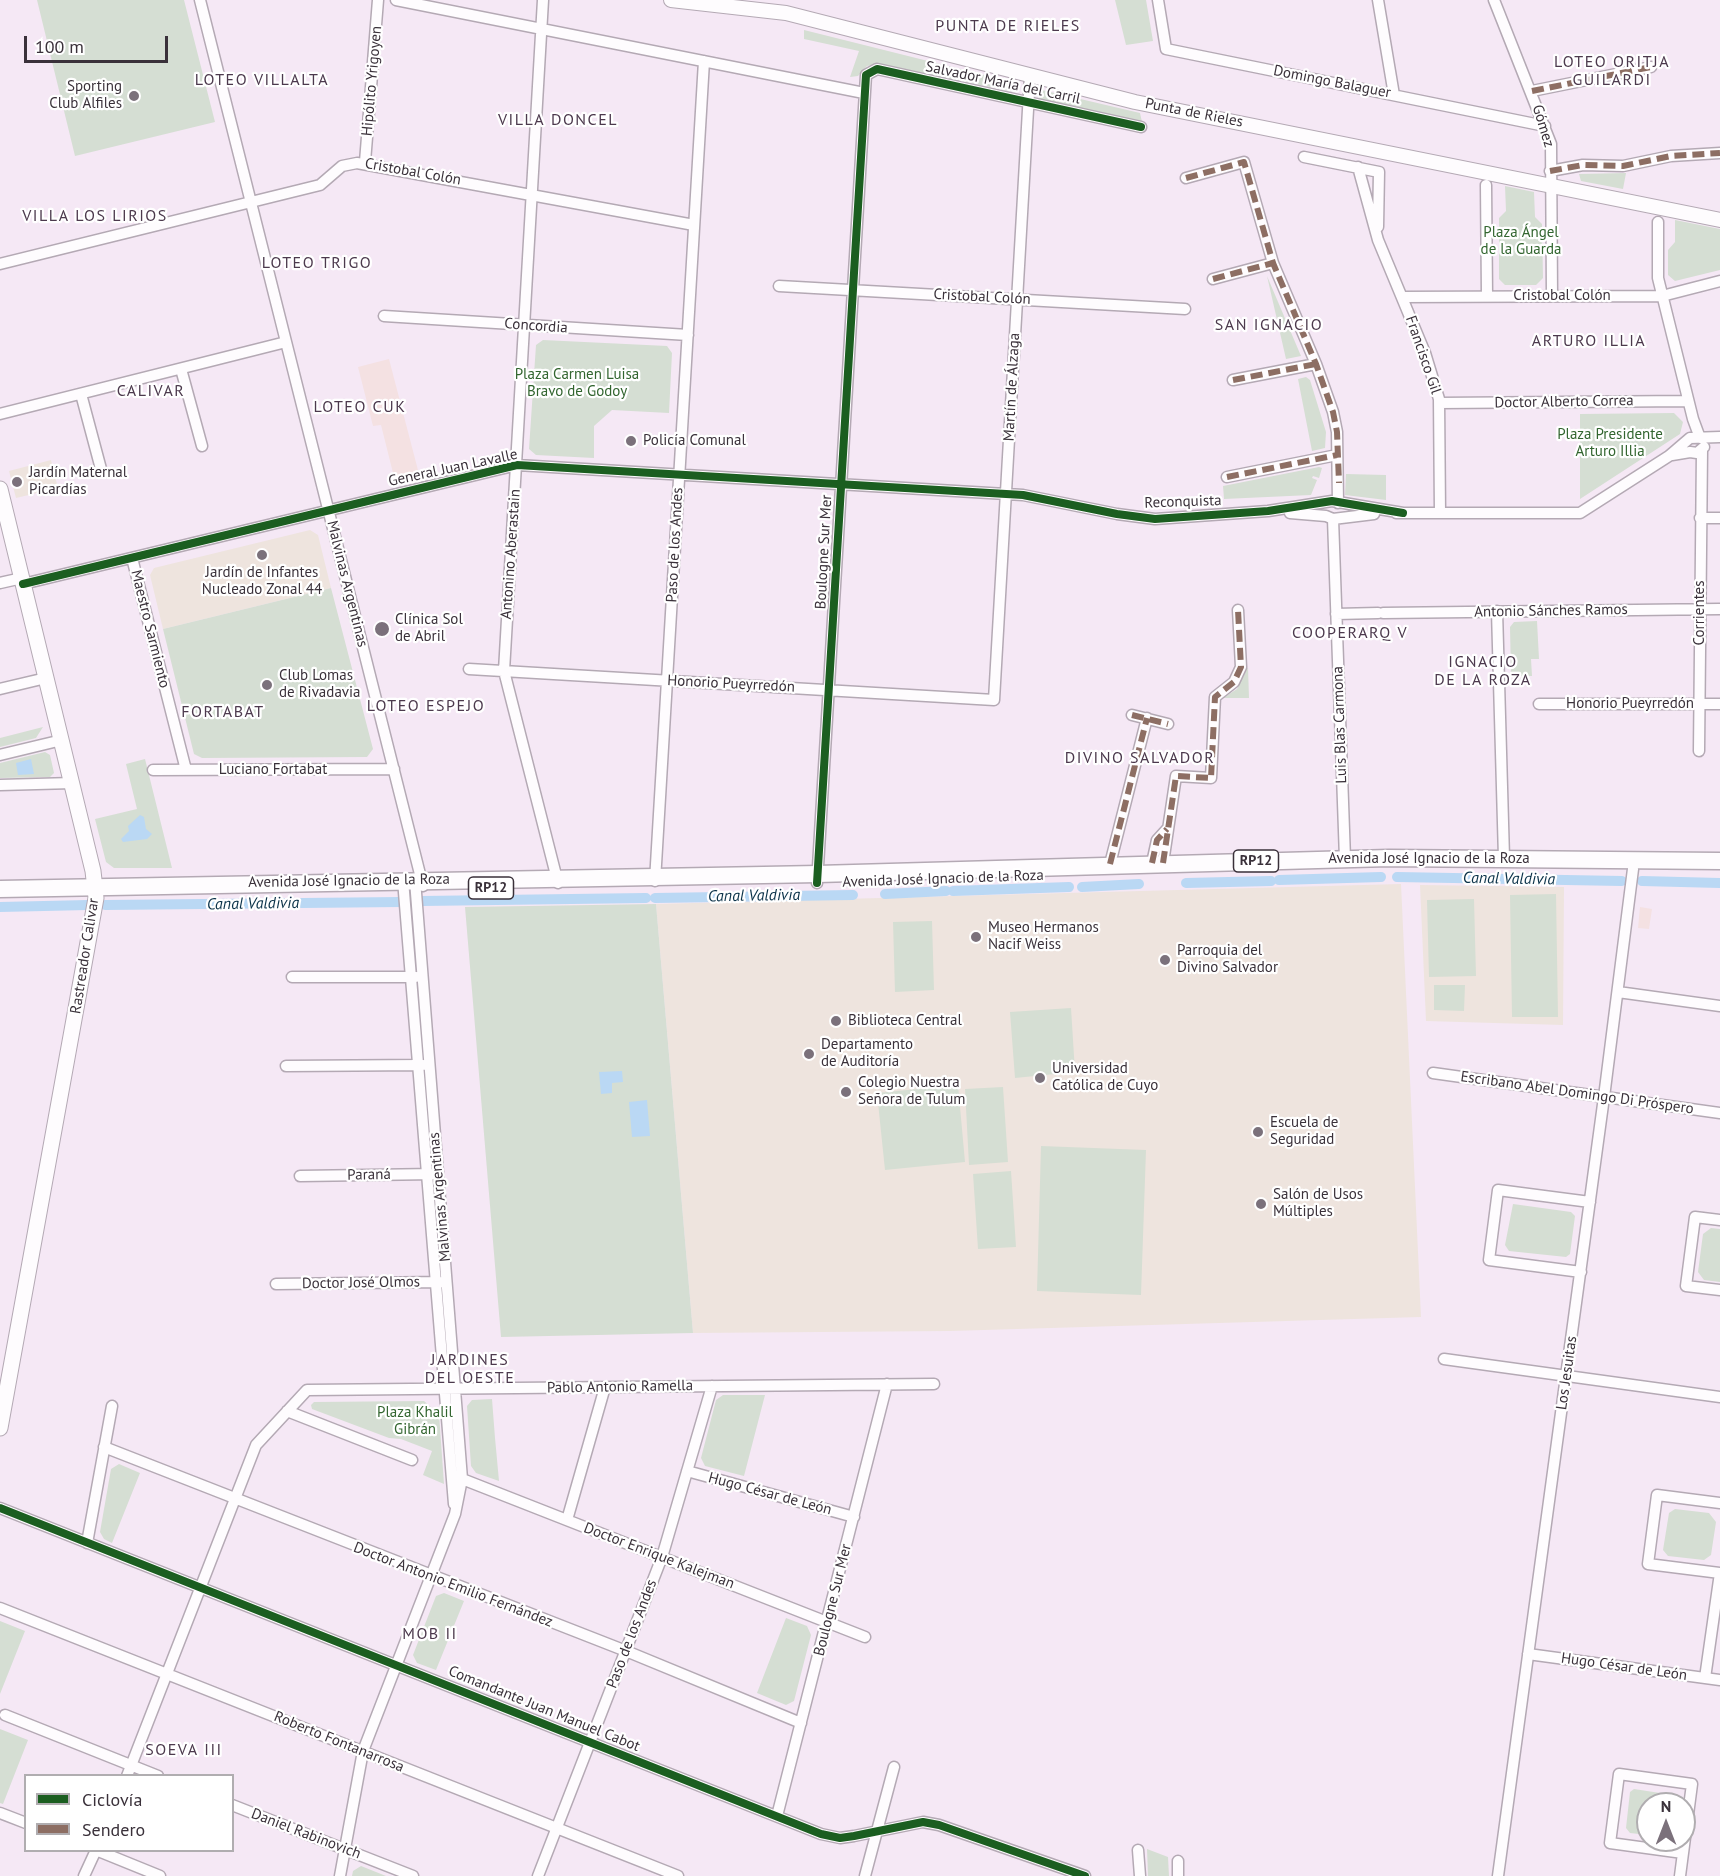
<!DOCTYPE html>
<html>
<head>
<meta charset="utf-8">
<style>
	body { margin:0 }
	#map { position:relative; width:1720px; height:1876px; overflow:hidden; background:#f5e8f5; font-family:"PT Sans",sans-serif }
	canvas { display:block }
	.legend { position:absolute; left:24px; top:1774px; width:210px; height:78px; box-sizing:border-box; background:#fff; border:2px solid #b0adb0; margin:0; padding:8px 10px; list-style:none; font-size:18px; color:#3a313a }
	.legend li { display:flex; align-items:center; gap:12px; height:30px }
	.legend b { width:30px; border:2px solid #b0adb0 }
	.north { position:absolute; left:1636px; top:1792px; width:60px; height:60px; box-sizing:border-box; background:#fff; border:2px solid #b0adb0; border-radius:50%; rotate:0deg; font-size:16px; font-weight:700; line-height:24px; text-align:center; color:#3a313a }
	.north::after { content:''; display:block; margin:auto; width:21px; height:27px; background:#7b717b; clip-path:polygon(50% 0,100% 100%,50% 72%,0 100%) }
	.scale { position:absolute; left:24px; top:36px; width:144px; height:27px; box-sizing:border-box; border:3px solid #3a313a; border-top:0; padding-left:8px; font-size:18px; line-height:21px; white-space:nowrap; color:#3a313a; -webkit-text-stroke:4px #fff; paint-order:stroke }
</style>
</head>
<body>
<div id="map">
<canvas width="1720" height="1876"></canvas>
<ul class="legend">
<li><b style="height:8px;background:#1b5e20"></b>Ciclovía</li>
<li><b style="height:8px;background:#8d6e63"></b>Sendero</li>
</ul>
<div class="north">N</div>
<div class="scale">100 m</div>
</div>
<script>
const ctx = document.querySelector('canvas').getContext('2d');
ctx.lineJoin = 'round';
function paint(path, color) { ctx.fillStyle = color; ctx.fill(path, 'evenodd'); }
const toPath = rows => new Path2D(rows.map(r => 'M' + r).join(''));
function strokePath(path, color, width, dash) { ctx.strokeStyle = color; ctx.lineWidth = width; ctx.lineCap = dash ? 'butt' : 'round'; ctx.setLineDash(dash || []); ctx.stroke(path); }
function drawText(font, color, halo, rows, align = 'center') {
  ctx.font = font + ' "PT Sans",sans-serif'; ctx.lineWidth = 4.5; ctx.setLineDash([]); ctx.textBaseline = 'middle'; ctx.strokeStyle = halo; ctx.fillStyle = color; for (const [text, x, y, turn = 0] of rows) {
    ctx.save(); ctx.translate(x, y); ctx.rotate((+turn || 0) * Math.PI / 180); ctx.textAlign = isNaN(turn) ? turn : align; if (halo) ctx.strokeText(text, 0, 0); ctx.fillText(text, 0, 0); ctx.restore();
  }
}
const industrial = toPath([
	[389,359,419,474,395,481,381,425,373,426,358,367],
	[1640,907,1652,909,1649,929,1638,928]
]);
const education = toPath([
	[51,460,58,488,16,498,9,471],
	[310,530,318,535,331,588,163,629,150,575,154,568],
	[1401,884,1421,1317,950,1331,693,1333,656,904],
	[1420,885,1564,887,1563,1025,1426,1021]
]);
const green = toPath([
	[37,0,184,0,215,122,75,156],
	[1115,0,1146,0,1153,41,1126,45],
	[804,30,1016,83,1019,88,1014,92,880,64,867,66,858,76,850,77,859,51,804,39],
	[1042,90,1140,113,1142,122,1039,99,1038,92],
	[1626,173,1623,189,1581,181,1579,174],
	[1505,186,1534,192,1535,217,1542,224,1543,278,1536,285,1505,285,1499,279,1499,218,1506,211],
	[1675,220,1720,229,1720,270,1675,281,1668,275,1668,250,1675,242],
	[1267,276,1301,356,1286,359],
	[543,340,667,346,672,353,669,413,612,410,594,426,594,458,536,455,529,449,536,345],
	[1306,377,1310,380,1326,432,1325,448,1312,451,1298,379],
	[1674,413,1683,422,1680,434,1580,499,1580,414],
	[1319,467,1322,468,1319,478,1313,476,1312,478,1317,480,1311,495,1224,499,1223,486],
	[1346,474,1386,475,1386,500,1345,495],
	[331,588,373,749,367,757,202,758,194,754,163,629],
	[1537,621,1539,659,1531,659,1532,676,1511,676,1510,627,1514,622],
	[1248,667,1249,698,1223,698,1237,689],
	[43,727,36,738,0,747,0,738],
	[45,752,50,755,54,773,50,777,0,778,0,763],
	[145,759,172,868,114,868,106,862,95,819,137,809,126,764],
	[1556,894,1558,1017,1512,1017,1510,895],
	[1474,899,1476,976,1429,977,1427,900],
	[656,904,693,1333,501,1337,465,907],
	[932,921,934,990,895,992,893,922],
	[1434,985,1465,985,1464,1011,1434,1010],
	[1071,1008,1075,1072,1015,1078,1010,1012],
	[958,1085,965,1162,885,1170,877,1093],
	[1003,1087,1008,1162,969,1165,965,1089],
	[1041,1146,1146,1150,1141,1295,1037,1291],
	[1011,1171,1016,1247,978,1249,973,1174],
	[1513,1204,1571,1212,1575,1216,1570,1254,1566,1257,1509,1251,1505,1245],
	[1711,1228,1720,1229,1720,1282,1704,1280,1698,1272,1703,1234],
	[723,1395,765,1395,744,1476,705,1466,701,1458,716,1400],
	[492,1399,495,1438,499,1481,476,1473,471,1466,467,1406,472,1400],
	[424,1401,439,1414,444,1484,423,1475,432,1451,401,1439,389,1438,312,1409,311,1405,314,1402],
	[119,1464,140,1473,112,1543,104,1539,100,1532,111,1469],
	[1675,1509,1709,1513,1716,1522,1711,1555,1704,1560,1668,1556,1663,1550,1669,1513],
	[444,1593,464,1601,436,1670,417,1663,413,1655,436,1596],
	[786,1618,807,1626,811,1635,794,1701,786,1705,757,1693],
	[0,1621,25,1631,0,1694],
	[0,1729,28,1740,3,1804,0,1803],
	[1634,1789,1673,1795,1678,1801,1678,1804,1648,1804,1648,1835,1630,1833,1626,1828,1630,1792],
	[1147,1849,1168,1857,1169,1876,1148,1876],
	[361,1866,386,1876,352,1876,353,1871]
]);
const water = toPath([
	[31,759,34,774,18,775,16,763],
	[140,815,144,817,146,829,152,834,147,839,123,842,121,839,129,831,128,826],
	[622,1071,623,1082,612,1083,612,1093,601,1094,599,1072],
	[647,1100,650,1136,632,1137,629,1102]
]);
const canal = toPath([
	[1397,877,1622,881],
	[1279,880,1381,877],
	[1642,881,1720,883],
	[1186,883,1271,881],
	[1082,887,1139,884],
	[953,891,1069,887],
	[885,894,946,891],
	[655,898,853,895],
	[422,901,646,898],
	[105,905,401,902],
	[0,907,88,905]
]);
const minor = toPath([
	[200,0,423,886],
	[396,0,864,93],
	[543,0,504,671,558,883],
	[1158,0,1166,49,1545,126],
	[1378,0,1394,95],
	[1494,0,1551,144,1552,296],
	[1532,91,1651,67],
	[1304,157,1379,172,1378,227],
	[365,162,378,0],
	[1358,167,1378,240,1425,353,1439,399,1440,513],
	[1550,171,1583,165,1623,166,1671,156,1720,153],
	[1186,178,1244,162,1273,263,1316,364,1333,412,1337,432,1338,503],
	[1486,185,1487,296],
	[1658,222,1658,278,1693,419,1700,438],
	[0,264,320,185,342,166,357,163,694,225],
	[1213,279,1273,263],
	[779,286,1185,309],
	[1402,297,1662,296,1720,281],
	[384,316,688,335],
	[181,369,202,446],
	[1233,380,1316,364],
	[81,394,101,469],
	[1439,403,1688,401],
	[0,414,286,342],
	[1672,455,1690,452,1697,453,1704,447],
	[1227,477,1337,455],
	[1290,513,1326,516,1333,519,1374,514],
	[1396,513,1580,513,1669,456,1690,438,1720,437],
	[1700,518,1720,518],
	[1333,519,1345,859],
	[132,558,186,770],
	[0,583,22,578],
	[23,584,517,465,1023,495,1117,514,1155,519,1268,511,1332,501,1403,513],
	[1497,611,1504,858],
	[1383,613,1720,609],
	[1336,614,1378,613],
	[469,669,994,700,1030,75],
	[0,689,46,678],
	[1539,704,1720,704],
	[1132,715,1168,724],
	[1699,751,1702,450],
	[0,755,62,740],
	[153,770,394,769],
	[0,785,73,783],
	[1152,863,1157,840,1167,829],
	[1163,863,1176,776,1211,778,1215,697,1234,682,1241,667,1238,610],
	[1110,864,1147,718],
	[403,880,454,1504],
	[655,881,704,61],
	[817,883,866,75,877,69,1141,127],
	[292,977,416,977],
	[1618,992,1720,1006],
	[286,1066,423,1065],
	[1433,1073,1720,1113],
	[300,1176,435,1174],
	[1720,1220,1695,1217,1686,1286,1720,1290],
	[1581,1272,1489,1260,1498,1190,1590,1202],
	[276,1284,443,1282],
	[1444,1359,1720,1397],
	[287,1411,412,1460],
	[104,1447,626,1651,801,1723],
	[687,1471,854,1517],
	[457,1477,865,1637],
	[0,1508,821,1834,840,1838,854,1836,923,1822,939,1825,1085,1876],
	[567,1520,605,1387],
	[87,1543,112,1406],
	[1720,1573,1648,1564,1657,1495,1720,1503],
	[0,1608,678,1876],
	[1528,1654,1720,1680],
	[1705,1678,1720,1573],
	[5,1715,158,1776],
	[127,1776,256,1445,307,1390,934,1384],
	[232,1805,413,1876],
	[0,1813,26,1823],
	[777,1816,887,1384],
	[96,1850,160,1876],
	[1138,1850,1140,1876],
	[1178,1861,1178,1876],
	[84,1876,96,1850],
	[340,1876,363,1751,455,1514,462,1479,415,880],
	[538,1876,662,1557,712,1386],
	[865,1876,894,1767],
	[1498,1876,1604,1097,1633,869],
	[1680,1876,1692,1784,1619,1774,1610,1843,1683,1853]
]);
const tertiary = toPath([
	[671,0,786,13,1135,102,1720,220]
]);
const secondary = toPath([
	[0,489,93,871,96,898,0,1428]
]);
const primary = toPath([
	[0,889,818,874,1389,858,1720,861]
]);
const quiet = toPath([
	[1532,91,1651,67],
	[1550,171,1583,165,1623,166,1671,156,1720,153],
	[1186,178,1244,162,1273,263,1316,364,1333,412,1337,432,1339,483],
	[1213,279,1273,263],
	[1233,380,1316,364],
	[1227,477,1337,455],
	[1132,715,1168,724],
	[1152,863,1157,840,1167,829],
	[1163,863,1176,776,1211,778,1215,697,1234,682,1241,667,1238,610],
	[1110,864,1147,718]
]);
const cycleway = toPath([
	[23,584,517,465,1023,495,1117,514,1155,519,1268,511,1332,501,1403,513],
	[817,883,866,75,877,69,1141,127],
	[0,1508,821,1834,840,1838,854,1836,923,1822,939,1825,1085,1876]
]);
const markers = [
	[134,96,6,"#7b717b"],
	[631,441,6,"#7b717b"],
	[17,482,6,"#7b717b"],
	[262,555,6,"#7b717b"],
	[382,629,8,"#7b717b"],
	[267,685,6,"#7b717b"],
	[976,937,6,"#7b717b"],
	[1165,960,6,"#7b717b"],
	[836,1021,6,"#7b717b"],
	[809,1054,6,"#7b717b"],
	[1040,1078,6,"#7b717b"],
	[846,1092,6,"#7b717b"],
	[1258,1132,6,"#7b717b"],
	[1261,1204,6,"#7b717b"]
];
const shields = [
	[1256,861,45],
	[491,888,45]
];
const shieldNames = [
	["RP12",1256,861],
	["RP12",491,888]
];
const streetNames = [
	["Hipólito Yrigoyen",372,81,-85],
	["Domingo Balaguer",1332,82,11],
	["Salvador María del Carril",1003,83,12],
	["Punta de Rieles",1194,113,11],
	["Gómez",1543,126,73],
	["Cristobal Colón",413,172,10],
	["Cristobal Colón",1562,296],
	["Cristobal Colón",982,297,3],
	["Concordia",536,326,4],
	["Francisco Gil",1423,355,71],
	["Martín de Álzaga",1012,387,-87],
	["Doctor Alberto Correa",1564,402,-1],
	["General Juan Lavalle",453,468,-12],
	["Reconquista",1183,502,-2],
	["Paso de los Andes",675,545,-87],
	["Boulogne Sur Mer",824,552,-87],
	["Antonino Aberastain",511,554,-86],
	["Malvinas Argentinas",347,584,76],
	["Antonio Sánches Ramos",1551,611,-1],
	["Corrientes",1700,613,-90],
	["Maestro Sarmiento",150,629,76],
	["Honorio Pueyrredón",731,684,3],
	["Honorio Pueyrredón",1630,704],
	["Luis Blas Carmona",1340,725,-92],
	["Luciano Fortabat",273,770],
	["Avenida José Ignacio de la Roza",1429,859],
	["Avenida José Ignacio de la Roza",943,879,-2],
	["Avenida José Ignacio de la Roza",349,881,-1],
	["Rastreador Calivar",85,956,-81],
	["Escribano Abel Domingo Di Próspero",1577,1093,8],
	["Paraná",369,1175,-1],
	["Malvinas Argentinas",440,1197,-95],
	["Doctor José Olmos",361,1283,-1],
	["Los Jesuitas",1567,1373,-82],
	["Pablo Antonio Ramella",620,1387,-1],
	["Hugo César de León",770,1494,15],
	["Doctor Enrique Kalejman",659,1556,21],
	["Doctor Antonio Emilio Fernández",453,1585,21],
	["Boulogne Sur Mer",833,1600,-76],
	["Paso de los Andes",632,1634,-69],
	["Hugo César de León",1624,1667,8],
	["Comandante Juan Manuel Cabot",544,1709,22],
	["Roberto Fontanarrosa",339,1742,22],
	["Daniel Rabinovich",306,1834,21]
];
const poiNames = [
	["Sporting",122,87,"right"],
	["Club Alfiles",122,104,"right"],
	["Policía Comunal",643,441],
	["Jardín Maternal",29,473],
	["Picardías",29,490],
	["Jardín de Infantes",262,573,"center"],
	["Nucleado Zonal 44",262,590,"center"],
	["Clínica Sol",395,620],
	["de Abril",395,637],
	["Club Lomas",279,676],
	["de Rivadavia",279,693],
	["Museo Hermanos",988,928],
	["Nacif Weiss",988,945],
	["Parroquia del",1177,951],
	["Divino Salvador",1177,968],
	["Biblioteca Central",848,1021],
	["Departamento",821,1045],
	["de Auditoría",821,1062],
	["Universidad",1052,1069],
	["Católica de Cuyo",1052,1086],
	["Colegio Nuestra",858,1083],
	["Señora de Tulum",858,1100],
	["Escuela de",1270,1123],
	["Seguridad",1270,1140],
	["Salón de Usos",1273,1195],
	["Múltiples",1273,1212]
];
const parkNames = [
	["Plaza Ángel",1521,233],
	["de la Guarda",1521,250],
	["Plaza Carmen Luisa",577,375],
	["Bravo de Godoy",577,392],
	["Plaza Presidente",1610,435],
	["Arturo Illia",1610,452],
	["Plaza Khalil",415,1413],
	["Gibrán",415,1430]
];
const neighbourhoodNames = [
	["PUNTA DE RIELES",1008,26],
	["LOTEO ORITJA",1612,62],
	["GUILARDI",1612,80],
	["LOTEO VILLALTA",262,80],
	["VILLA DONCEL",558,120],
	["VILLA LOS LIRIOS",95,216],
	["LOTEO TRIGO",317,263],
	["SAN IGNACIO",1269,325],
	["ARTURO ILLIA",1589,341],
	["CALIVAR",151,391],
	["LOTEO CUK",360,407],
	["COOPERARQ V",1350,633],
	["IGNACIO",1483,662],
	["DE LA ROZA",1483,680],
	["LOTEO ESPEJO",426,706],
	["FORTABAT",223,712],
	["DIVINO SALVADOR",1140,758],
	["JARDINES",470,1360],
	["DEL OESTE",470,1378],
	["MOB II",430,1634],
	["SOEVA III",184,1750]
];
const waterNames = [
	["Canal Valdivia",1509,879,1],
	["Canal Valdivia",754,896,-1],
	["Canal Valdivia",253,904,-1]
];
paint(industrial, '#f4e1e2');
paint(education, '#eee4de');
paint(green, '#d5ded3');
paint(water, '#bad8f4');
strokePath(canal, '#bad8f4', 10);
strokePath(minor, '#b4a9b4', 13);
strokePath(tertiary, '#b4a9b4', 16);
strokePath(secondary, '#b4a9b4', 17);
strokePath(primary, '#b4a9b4', 19);
strokePath(minor, '#fefcfe', 10);
strokePath(tertiary, '#fefcfe', 14);
strokePath(secondary, '#fefcfe', 15);
strokePath(primary, '#fefcfe', 16);
strokePath(quiet, '#8d6e63', 6, [12, 6]);
strokePath(cycleway, '#1b5e20', 8);
for (const [x, y, r, color] of markers) { const dot = new Path2D(); dot.arc(x, y, r, 0, 2 * Math.PI); ctx.fillStyle = color; ctx.fill(dot); strokePath(dot, '#fff', 2); }
for (const [x, y, w] of shields) { const box = new Path2D(); box.roundRect(x - w / 2, y - 11, w, 22, 4.5); ctx.fillStyle = '#fff'; ctx.fill(box); strokePath(box, '#3a313a', 1.5); }
drawText('bold 14px', '#3a313a', null, shieldNames);
drawText('15px', '#3a313a', '#fff', streetNames);
drawText('15px', '#3a313a', '#fff', poiNames, 'left');
drawText('15px', '#32652f', '#fff', parkNames);
ctx.letterSpacing = '1.5px';
drawText('16px', '#4c394d', '#fff', neighbourhoodNames);
ctx.letterSpacing = '0px';
drawText('italic 16px', '#0b3249', '#fff', waterNames);
</script>
</body>
</html>
